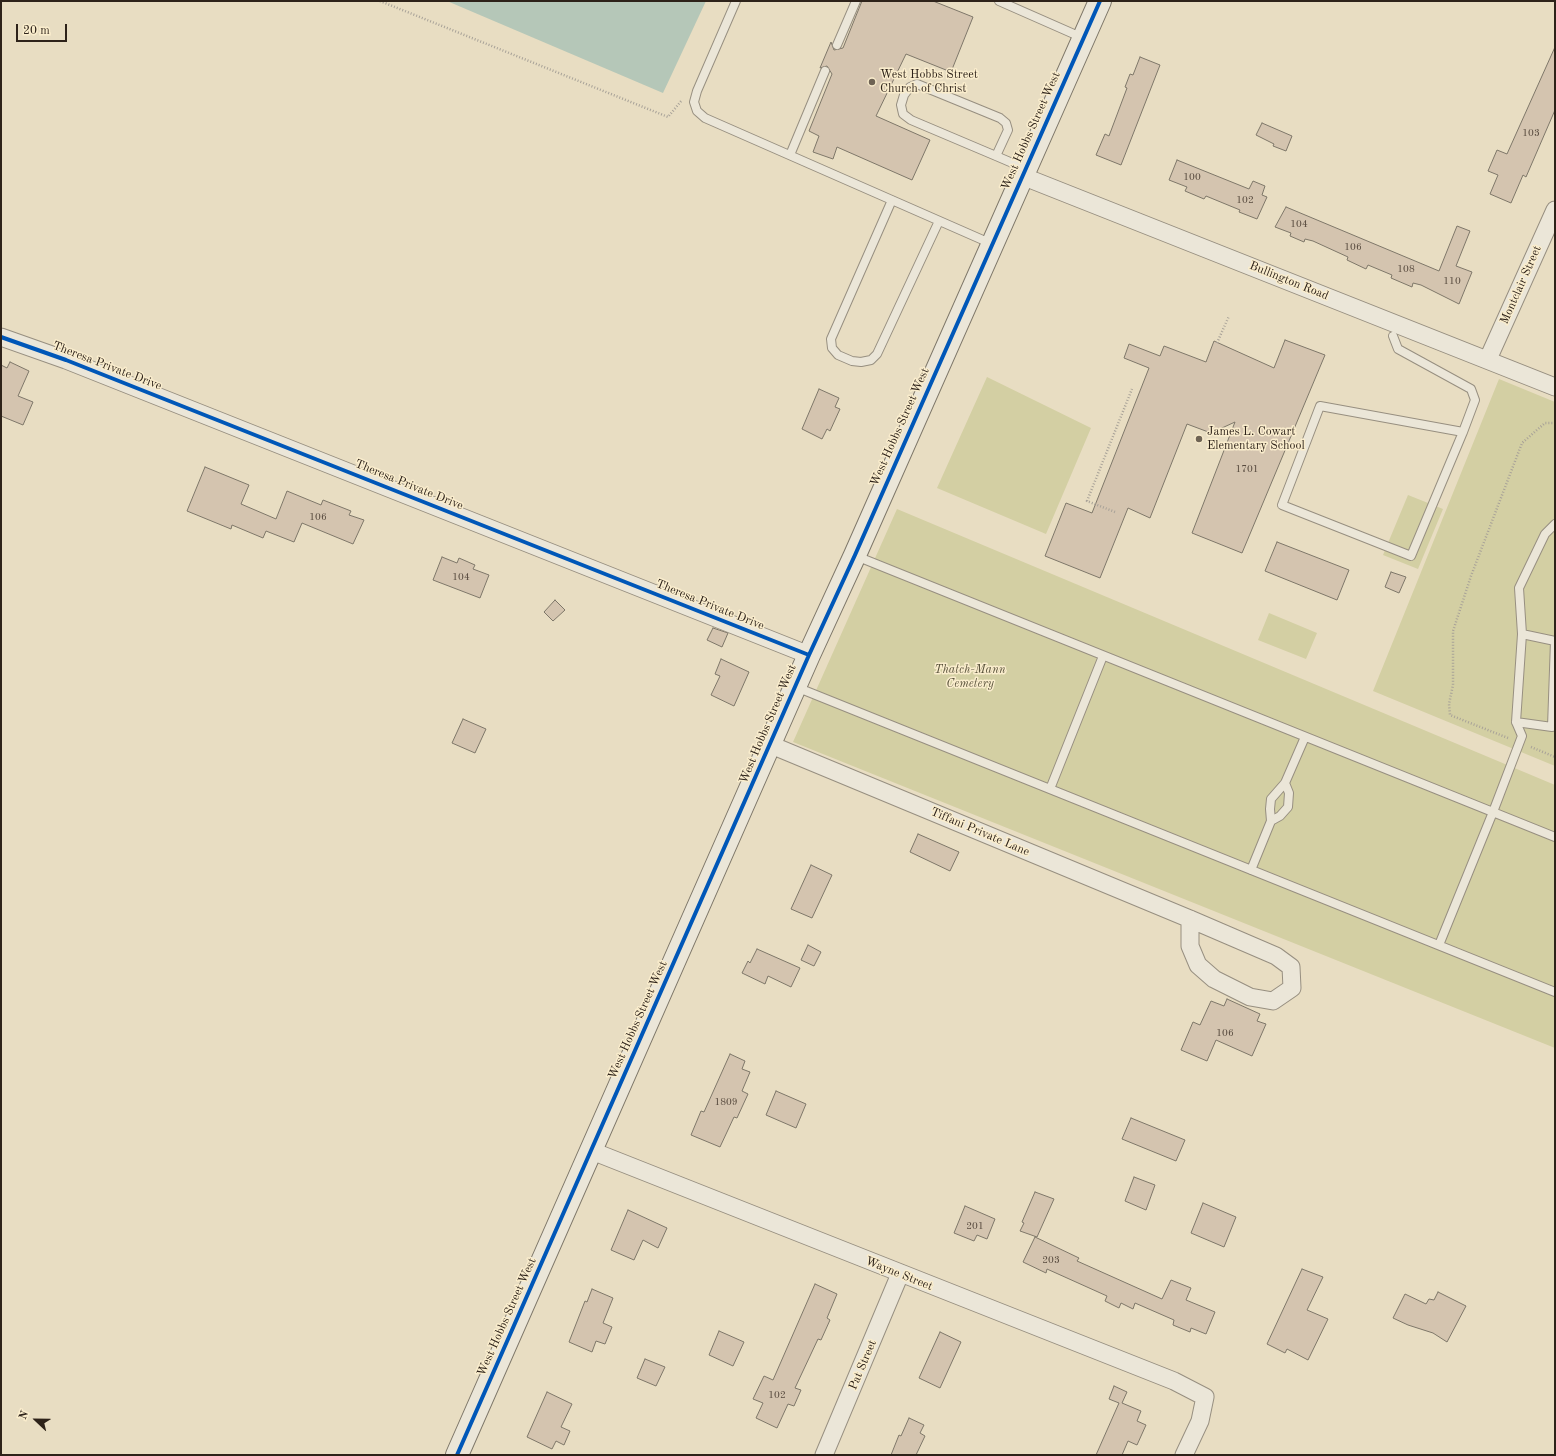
<!DOCTYPE html>
<html>
<head>
<meta charset="utf-8">
<style>
	body { margin:0 }
	#map { position:relative; width:1556px; height:1456px; overflow:hidden; background:#e8ddc2; font-family:"Old Standard TT",serif }
	canvas { display:block }
	.frame { position:absolute; inset:0; border:2px solid #2d2219; pointer-events:none }
	.north { position:absolute; left:16px; top:1400px; width:40px; height:40px; -webkit-text-stroke:3px #faedcd; paint-order:stroke; rotate:292deg; font-size:11px; font-weight:700; line-height:16px; text-align:center; color:#2d2219 }
	.north::after { content:''; display:block; margin:auto; width:14px; height:18px; background:#2d2219; clip-path:polygon(50% 0,100% 100%,50% 72%,0 100%) }
	.scale { position:absolute; left:16px; top:24px; width:51px; height:18px; box-sizing:border-box; border:2px solid #2d2219; border-top:0; padding-left:5px; font-size:12px; line-height:14px; white-space:nowrap; color:#2d2219; -webkit-text-stroke:3px #faedcd; paint-order:stroke }
</style>
</head>
<body>
<div id="map">
<canvas width="1556" height="1456"></canvas>
<div class="frame"></div>
<div class="north">N</div>
<div class="scale">20 m</div>
</div>
<script>
const ctx = document.querySelector('canvas').getContext('2d');
ctx.lineJoin = 'round';
function paint(path, color) { ctx.fillStyle = color; ctx.fill(path, 'evenodd'); }
const toPath = rows => new Path2D(rows.map(r => 'M' + r).join(''));
function strokePath(path, color, width, dash) { ctx.strokeStyle = color; ctx.lineWidth = width; ctx.lineCap = dash ? 'butt' : 'round'; ctx.setLineDash(dash || []); ctx.stroke(path); }
function drawText(font, color, halo, rows, align = 'center') {
  ctx.font = font + ' "Old Standard TT",serif'; ctx.lineWidth = 3; ctx.setLineDash([]); ctx.textBaseline = 'middle'; ctx.strokeStyle = halo; ctx.fillStyle = color; for (const [text, x, y, turn = 0] of rows) {
    ctx.save(); ctx.translate(x, y); ctx.rotate((+turn || 0) * Math.PI / 180); ctx.textAlign = isNaN(turn) ? turn : align; if (halo) ctx.strokeText(text, 0, 0); ctx.fillText(text, 0, 0); ctx.restore();
  }
}
const green = toPath([
	[987,377,1091,428,1046,534,937,488],
	[1499,379,1555,402,1555,766,1373,691],
	[1408,495,1443,509,1418,569,1383,555],
	[897,509,1555,785,1555,1048,793,742],
	[1269,613,1317,633,1306,659,1258,640]
]);
const water = toPath([
	[447,1,706,1,663,93]
]);
const building = toPath([
	[862,1,933,1,973,17,951,72,906,54,876,116,930,140,912,180,837,147,833,159,813,152,819,136,809,131,832,74,827,66,820,68,831,42,834,50,843,48,862,1],
	[1555,47,1555,110,1526,177,1523,175,1511,203,1490,194,1498,175,1488,171,1497,150,1507,154,1555,47],
	[1140,57,1160,65,1121,165,1096,155,1105,134,1109,136,1127,88,1125,87,1130,74,1133,75,1140,57],
	[1262,123,1292,136,1286,151,1273,146,1274,144,1256,135,1262,123],
	[1177,160,1249,189,1253,181,1265,186,1262,195,1267,197,1257,219,1239,212,1240,210,1206,196,1204,199,1185,191,1187,187,1169,180,1177,160],
	[1286,207,1439,271,1457,226,1470,231,1456,266,1472,272,1459,304,1421,285,1413,283,1412,287,1391,278,1392,275,1368,265,1366,269,1347,260,1348,257,1313,241,1305,239,1304,242,1290,236,1291,233,1275,227,1286,207],
	[1285,340,1325,355,1242,553,1192,533,1235,422,1211,433,1187,424,1150,518,1128,508,1100,578,1045,556,1066,503,1092,513,1149,368,1124,358,1129,344,1160,356,1164,346,1206,362,1214,341,1274,368,1285,340],
	[10,362,29,371,18,396,33,402,23,425,1,416,1,365,7,368,10,362],
	[819,389,839,398,835,407,840,409,830,431,827,429,822,439,802,429,819,389],
	[205,467,249,485,241,504,276,519,287,491,321,505,323,500,351,511,349,515,364,520,353,544,302,523,294,542,266,531,263,538,232,525,231,529,187,511,205,467],
	[1277,542,1349,570,1337,600,1265,571,1277,542],
	[442,557,457,563,459,558,475,565,473,569,489,575,480,598,433,580,442,557],
	[1391,572,1406,577,1399,593,1385,587,1391,572],
	[555,600,565,610,553,621,544,612,555,600],
	[713,628,728,633,722,647,707,640,713,628],
	[721,659,749,672,734,706,711,695,720,676,715,674,721,659],
	[463,719,486,729,475,753,452,743,463,719],
	[918,834,959,852,950,871,910,852,918,834],
	[811,865,832,875,812,918,791,909,811,865],
	[808,945,821,952,814,966,801,960,808,945],
	[757,949,800,968,791,987,768,976,765,984,742,973,748,961,750,963,757,949],
	[1227,999,1260,1014,1257,1021,1266,1024,1252,1056,1216,1040,1207,1061,1181,1050,1193,1022,1200,1025,1211,1001,1224,1006,1227,999],
	[730,1054,745,1061,742,1069,750,1072,742,1091,748,1094,737,1118,734,1117,720,1147,691,1135,701,1111,704,1112,730,1054],
	[776,1091,806,1104,796,1128,766,1115,776,1091],
	[1131,1118,1185,1140,1176,1161,1122,1139,1131,1118],
	[1134,1177,1155,1185,1146,1210,1125,1201,1134,1177],
	[1035,1192,1054,1199,1037,1237,1020,1231,1024,1223,1022,1222,1035,1192],
	[1203,1203,1236,1217,1224,1247,1191,1233,1203,1203],
	[965,1206,995,1219,987,1239,977,1235,974,1241,954,1233,965,1206],
	[628,1210,667,1228,658,1248,643,1240,634,1260,611,1250,628,1210],
	[1035,1237,1079,1258,1077,1261,1162,1299,1171,1280,1191,1288,1186,1300,1215,1312,1206,1334,1191,1328,1190,1332,1173,1325,1174,1320,1135,1303,1133,1309,1121,1303,1119,1308,1105,1301,1107,1296,1047,1269,1046,1273,1023,1262,1035,1237],
	[1302,1269,1323,1277,1307,1310,1328,1319,1308,1360,1287,1349,1285,1353,1267,1344,1302,1269],
	[815,1284,837,1294,827,1318,830,1320,821,1340,818,1339,795,1388,801,1390,794,1406,788,1404,777,1428,756,1418,763,1403,753,1399,764,1376,773,1380,815,1284],
	[592,1289,613,1298,603,1323,612,1327,605,1344,596,1341,592,1352,569,1342,585,1301,587,1302,592,1289],
	[1438,1292,1466,1306,1447,1342,1433,1333,1408,1325,1393,1318,1405,1294,1426,1304,1429,1299,1434,1300,1438,1292],
	[719,1331,744,1342,733,1366,709,1355,719,1331],
	[940,1332,961,1342,940,1388,919,1378,940,1332],
	[645,1359,665,1367,656,1386,637,1378,645,1359],
	[1114,1386,1127,1392,1122,1403,1141,1411,1137,1421,1146,1425,1137,1445,1128,1441,1122,1455,1096,1455,1119,1403,1109,1399,1114,1386],
	[547,1392,572,1404,561,1427,570,1431,564,1445,556,1441,552,1449,527,1437,547,1392],
	[909,1418,924,1425,920,1433,925,1436,916,1455,891,1455,899,1435,901,1436,909,1418]
]);
const path = toPath([
	[380,1,668,117,682,100],
	[1217,343,1229,316],
	[1115,512,1087,501,1132,389],
	[1508,738,1450,715,1449,704,1453,685,1453,631,1471,576,1522,443,1545,423,1555,423],
	[1531,747,1555,757]
]);
const lane = toPath([
	[736,1,697,91,694,102,697,111,705,118,992,244],
	[999,1,1083,38],
	[837,45,856,1],
	[790,155,825,71],
	[996,156,1008,130,1006,123,1000,118,917,84,910,87,904,95,901,105,903,114,911,120,996,156,1024,168],
	[892,200,831,339,832,348,838,355,852,361,861,362,871,360,877,354,939,221],
	[1393,336,1398,349,1471,389,1475,400,1463,432,1411,556,1282,505,1320,406,1463,432],
	[856,556,1555,837],
	[1522,634,1555,641,1552,727,1516,722,1522,634,1519,588,1545,534,1555,524],
	[796,687,1555,992],
	[1050,789,1103,656],
	[1271,821,1280,816,1288,807,1289,793,1285,783],
	[1251,870,1271,821,1270,809,1271,799,1285,783,1305,737],
	[1439,945,1493,812,1522,736,1516,722]
]);
const street = toPath([
	[1022,176,1555,387],
	[1,337,66,360,809,655],
	[1488,359,1555,210],
	[771,745,1190,919],
	[1190,919,1276,956,1291,967,1292,988,1273,1001,1250,997,1214,979,1198,965,1190,946,1190,919],
	[592,1151,1174,1381,1205,1397,1200,1421,1184,1455],
	[824,1455,900,1274]
]);
const secondary = toPath([
	[457,1455,809,655,855,555,1100,1]
]);
const cycleway = toPath([
	[1,337,66,360,809,655],
	[457,1455,809,655,855,555,1100,1]
]);
const markers = [
	[872,82,4,"#6e6354"],
	[1199,439,4,"#6e6354"]
];
const numberNames = [
	["103",1531,133],
	["100",1192,177],
	["102",1245,200],
	["104",1299,224],
	["106",1353,247],
	["108",1406,269],
	["110",1452,281],
	["1701",1247,469],
	["106",318,517],
	["104",461,577],
	["106",1225,1033],
	["1809",726,1102],
	["201",975,1226],
	["203",1051,1260],
	["102",777,1395]
];
const poiNames = [
	["West Hobbs Street",880,75],
	["Church of Christ",880,89],
	["James L. Cowart",1207,432],
	["Elementary School",1207,446]
];
const streetNames = [
	["West Hobbs Street West",1031,131,-66],
	["Bullington Road",1289,281,22],
	["Montclair Street",1521,285,-66],
	["Theresa Private Drive",107,366,21],
	["West Hobbs Street West",900,427,-66],
	["Theresa Private Drive",409,485,22],
	["Theresa Private Drive",710,605,22],
	["West Hobbs Street West",768,724,-67],
	["Tiffani Private Lane",980,832,23],
	["West Hobbs Street West",638,1020,-66],
	["Wayne Street",899,1274,22],
	["West Hobbs Street West",507,1317,-66],
	["Pat Street",863,1365,-67]
];
const parkNames = [
	["Thatch-Mann",970,670],
	["Cemetery",970,684]
];
paint(green, '#d3cfa3');
paint(water, '#b5c7b8');
paint(building, '#d4c4af');
strokePath(building, '#7e7769', 1);
strokePath(lane, '#978f80', 10);
strokePath(street, '#978f80', 19);
strokePath(secondary, '#7e7769', 24);
strokePath(path, '#a8a298', 2.5, [1, 2]);
strokePath(lane, '#ebe6d8', 8);
strokePath(street, '#ebe6d8', 17);
strokePath(secondary, '#ebe6d8', 22);
strokePath(cycleway, '#0057b8', 4);
for (const [x, y, r, color] of markers) { const dot = new Path2D(); dot.arc(x, y, r, 0, 2 * Math.PI); ctx.fillStyle = color; ctx.fill(dot); strokePath(dot, '#faedcd', 1.5); }
drawText('10px', '#574a3e', null, numberNames);
drawText('12px', '#2d2219', '#faedcd', poiNames, 'left');
drawText('12px', '#2d2219', '#faedcd', streetNames);
drawText('italic 12px', '#59523b', '#faedcd', parkNames);
</script>
</body>
</html>
